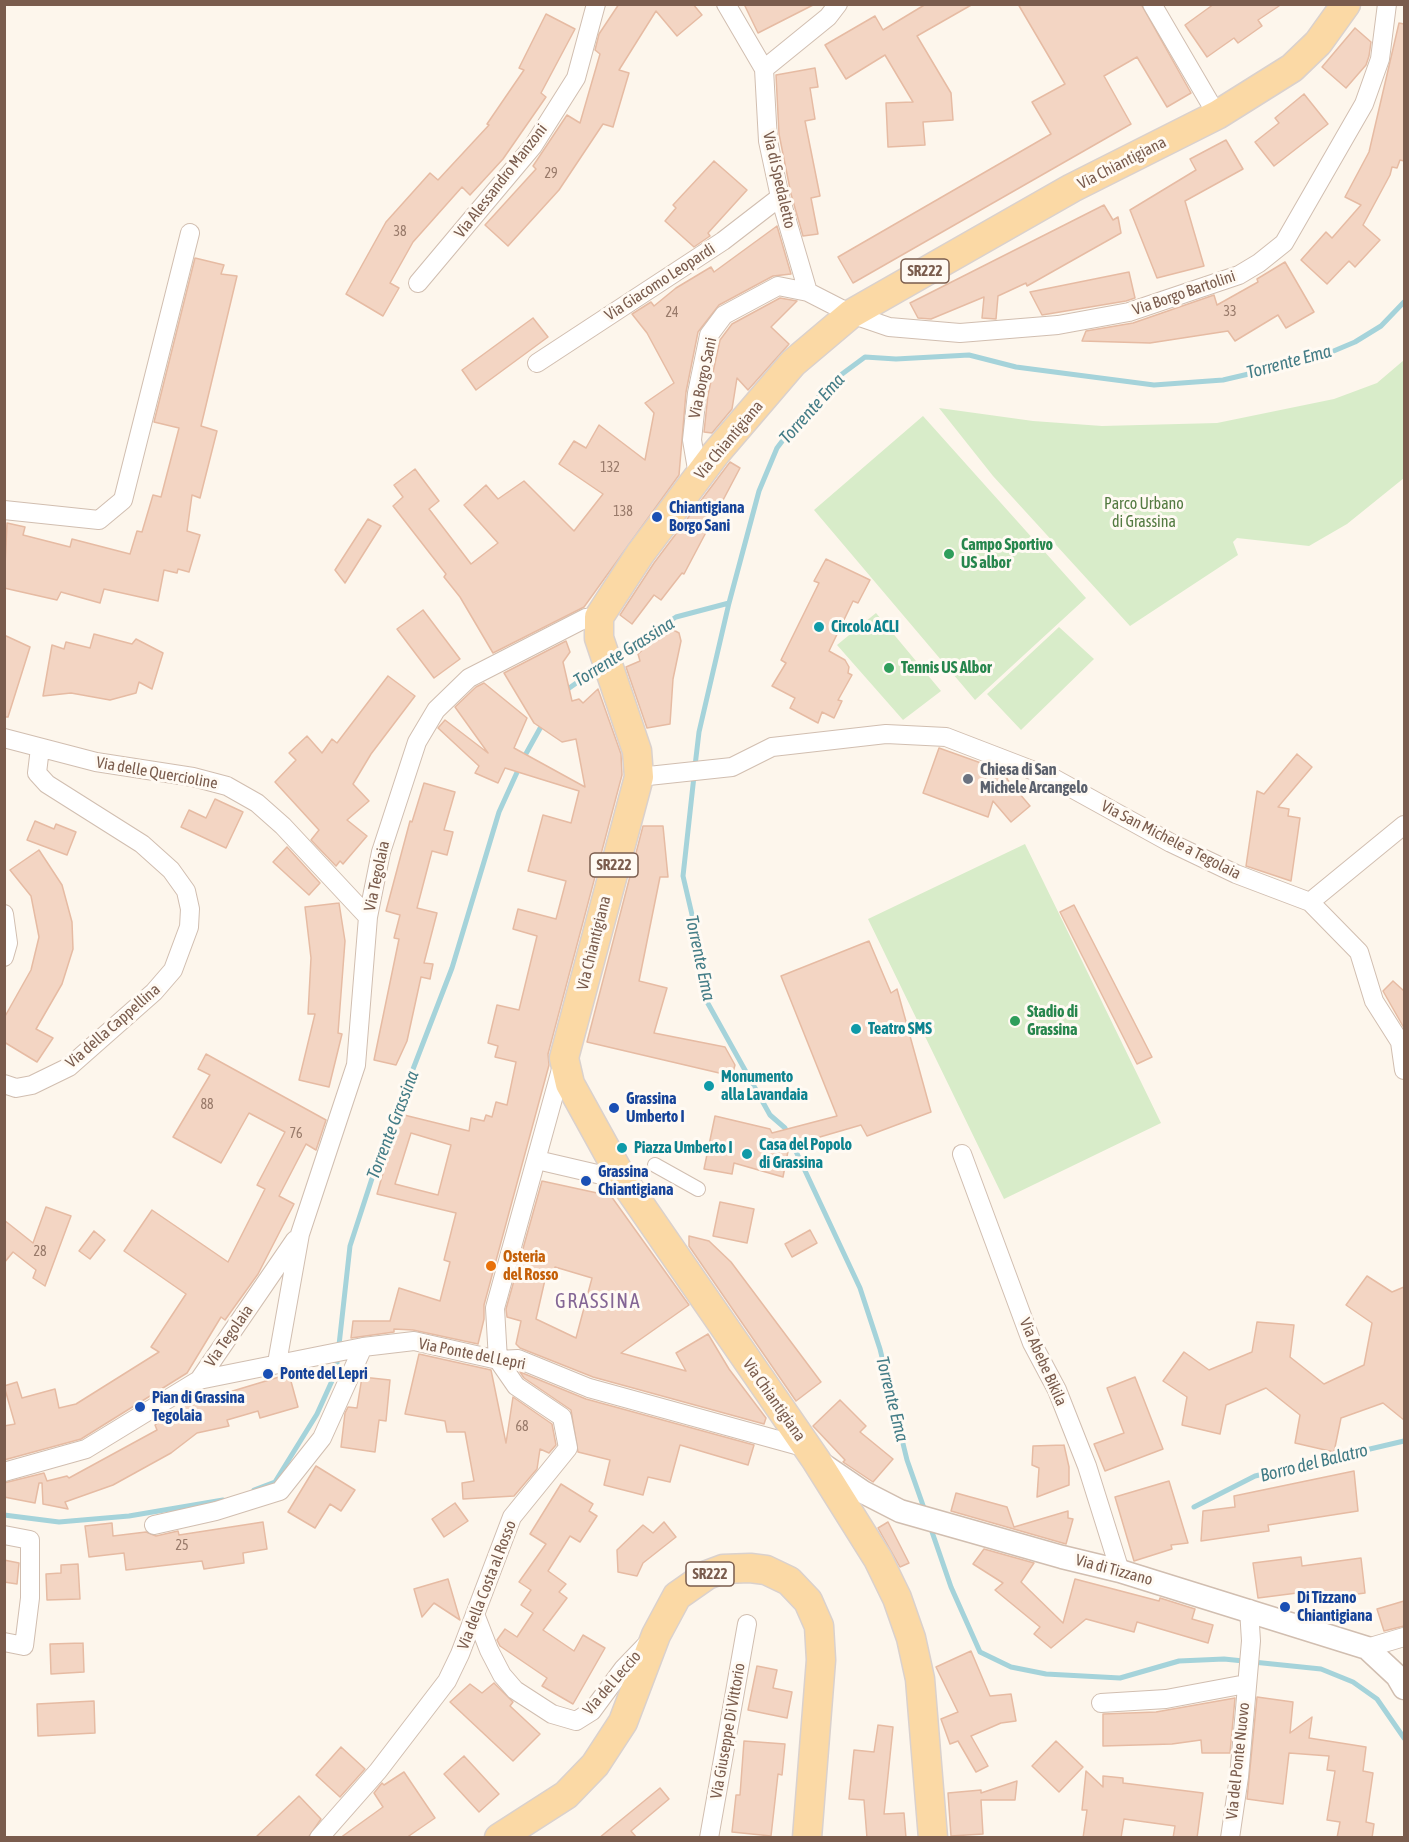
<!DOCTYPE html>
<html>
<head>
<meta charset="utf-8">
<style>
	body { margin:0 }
	#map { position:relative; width:1409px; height:1842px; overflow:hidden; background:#fdf6ec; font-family:"Asap Condensed",sans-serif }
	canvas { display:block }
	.frame { position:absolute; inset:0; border:6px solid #7a5c4d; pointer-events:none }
</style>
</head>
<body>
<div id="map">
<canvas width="1409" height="1842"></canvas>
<div class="frame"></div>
</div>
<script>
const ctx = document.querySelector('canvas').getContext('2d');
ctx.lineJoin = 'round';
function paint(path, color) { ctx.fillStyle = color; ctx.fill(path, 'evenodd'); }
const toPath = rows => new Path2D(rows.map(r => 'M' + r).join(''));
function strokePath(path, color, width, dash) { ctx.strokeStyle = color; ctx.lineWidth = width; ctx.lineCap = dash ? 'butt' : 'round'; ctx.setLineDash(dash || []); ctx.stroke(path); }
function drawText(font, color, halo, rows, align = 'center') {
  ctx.font = font + ' "Asap Condensed",sans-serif'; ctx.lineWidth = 6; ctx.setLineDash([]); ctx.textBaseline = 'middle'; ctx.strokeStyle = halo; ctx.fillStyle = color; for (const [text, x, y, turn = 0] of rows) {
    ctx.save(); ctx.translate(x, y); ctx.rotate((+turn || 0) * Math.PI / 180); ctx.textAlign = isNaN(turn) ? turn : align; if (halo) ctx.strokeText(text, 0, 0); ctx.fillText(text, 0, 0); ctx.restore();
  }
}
const green = toPath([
	[1404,360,1404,478,1347,524,1309,546,1237,538,1233,542,1238,555,1130,626,993,476,939,408,1033,421,1102,426,1217,423,1334,399,1377,383],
	[923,416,1086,598,975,700,814,510],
	[876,613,941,691,903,720,837,645],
	[1059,627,1094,659,1021,730,987,694],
	[1025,844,1161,1123,1004,1199,868,919]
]);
const stream = toPath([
	[614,657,676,617,729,603],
	[565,691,599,667],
	[523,759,543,723],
	[695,766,699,732,729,603,759,491,777,448,805,411,838,377,865,357,896,359,969,355,1016,367,1154,385,1223,380,1317,358,1355,342,1381,326,1404,302],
	[694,776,683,876,693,919,706,1000,770,1115,785,1128,860,1288,880,1349,907,1460,925,1511],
	[254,1490,275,1482,317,1414,336,1372,350,1246,378,1160,452,968,499,812,519,768],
	[1194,1507,1255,1476,1404,1441],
	[4,1515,59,1522,129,1516,223,1500],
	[930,1526,951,1587,980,1652,1011,1667,1046,1674,1120,1678,1179,1661,1224,1659,1321,1669,1353,1682,1377,1699,1404,1738]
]);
const building = toPath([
	[619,4,693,4,702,15,677,36,656,11,619,70,629,73,613,127,603,124,559,190,508,246,485,225,536,169,533,166,567,115,580,123,600,54,595,50,599,34,619,4],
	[744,4,815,4,758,33,744,4],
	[926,4,973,4,917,36,951,93,953,120,923,122,925,145,888,147,886,103,913,102,885,55,846,79,825,45,875,16,883,30,926,4],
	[1018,4,1141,4,1191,93,1167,107,1137,57,1104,76,1131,124,853,283,838,257,1051,134,1032,102,1065,84,1018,4],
	[1214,4,1282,4,1258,20,1262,26,1238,43,1234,38,1207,57,1185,25,1214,4],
	[546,14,575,29,541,93,546,97,503,159,470,195,462,187,413,242,390,283,399,288,383,316,346,294,386,222,430,173,438,180,489,125,487,124,524,70,519,68,546,14],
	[1399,23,1404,24,1404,161,1400,160,1397,168,1392,167,1390,175,1363,225,1380,240,1355,267,1349,261,1327,284,1301,260,1326,232,1332,238,1361,205,1345,197,1369,152,1399,23],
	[1355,28,1371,42,1369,56,1366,65,1346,88,1322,67,1355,28],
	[815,68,818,87,810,88,815,119,805,121,820,196,811,198,818,234,803,236,791,194,779,134,776,75,815,68],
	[1304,94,1328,124,1274,166,1255,142,1279,123,1275,118,1304,94],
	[1226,140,1243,169,1185,201,1204,266,1157,278,1130,210,1196,170,1190,159,1226,140],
	[714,161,747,190,708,233,710,236,694,247,665,221,676,208,673,205,714,161],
	[1104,205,1113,220,1118,217,1121,233,1027,286,1026,283,998,296,996,319,982,318,984,297,931,319,918,318,910,303,1104,205],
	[777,226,791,274,773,276,719,305,698,332,686,392,679,475,584,607,493,653,460,597,444,577,446,574,393,506,403,497,394,485,415,469,439,501,429,509,471,564,498,543,464,505,486,485,498,499,524,481,574,531,603,494,559,464,574,441,586,448,599,425,645,460,654,413,645,403,674,383,647,333,632,314,651,302,654,306,676,288,711,267,714,272,777,226],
	[195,258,224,265,221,274,237,276,201,426,217,431,200,498,192,495,187,531,200,535,189,572,178,569,177,573,164,570,158,601,104,589,100,603,61,592,57,600,4,588,7,523,25,527,23,535,70,547,72,539,130,554,137,531,142,532,153,495,161,497,179,428,154,422,195,258],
	[1285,262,1314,312,1286,328,1278,315,1235,341,1228,331,1150,343,1082,341,1086,331,1133,323,1214,295,1217,305,1258,282,1257,279,1285,262],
	[1129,272,1135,298,1126,301,1042,315,1030,292,1129,272],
	[780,298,797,301,771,327,789,344,748,390,737,378,732,409,712,433,704,432,708,395,720,340,732,324,780,298],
	[533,318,548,337,476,390,462,370,533,318],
	[730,462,740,468,684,574,682,573,661,600,654,595,632,624,620,615,654,563,730,462],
	[368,519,381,526,345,583,335,570,368,519],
	[826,559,870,580,858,603,853,601,829,651,845,660,849,667,848,673,852,675,838,700,842,701,834,718,822,712,818,723,790,708,795,698,772,686,786,663,781,660,819,583,814,581,826,559],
	[423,610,460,659,434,678,397,629,423,610],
	[668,627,679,633,681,641,673,679,670,724,647,728,626,667,640,661,638,654,668,627],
	[94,634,132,644,136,639,163,653,152,689,139,682,136,693,110,700,71,693,43,696,52,645,64,649,66,642,90,648,94,634],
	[4,635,30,647,8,717,4,717,4,635],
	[566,641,570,652,563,662,572,701,579,699,583,703,598,689,621,754,622,775,548,1054,549,1065,484,1305,484,1319,478,1344,413,1330,394,1329,394,1332,351,1338,353,1321,390,1321,399,1288,440,1301,450,1262,444,1260,456,1213,377,1194,400,1114,469,1131,471,1118,484,1121,486,1115,492,1117,496,1102,507,1105,516,1062,495,1057,498,1046,488,1043,497,1005,519,1010,537,936,513,929,518,909,556,919,566,881,528,871,543,815,571,823,579,791,505,768,498,783,475,773,479,766,438,728,445,720,488,753,455,707,476,687,484,683,527,718,514,748,585,787,576,739,562,742,534,723,504,673,566,641],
	[411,1133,451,1145,438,1195,395,1184,411,1133],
	[388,676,415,696,371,754,353,784,369,801,347,820,367,836,343,864,340,861,336,866,311,840,319,830,275,782,296,760,289,753,307,736,322,753,332,739,337,743,388,676],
	[939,748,1009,773,1007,779,1030,806,1011,822,993,801,988,817,923,793,939,748],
	[1297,754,1312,767,1278,807,1289,809,1288,816,1300,818,1291,881,1246,866,1257,791,1264,794,1297,754],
	[424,783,455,792,444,830,453,832,447,855,432,851,417,908,437,913,424,963,433,964,430,979,421,977,407,1041,396,1065,374,1060,399,939,394,938,400,915,386,911,410,821,412,822,424,783],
	[215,799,243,812,226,848,181,827,189,810,206,818,215,799],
	[35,821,54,829,56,824,76,832,67,855,27,840,35,821],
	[643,826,663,826,668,877,660,877,639,981,667,988,654,1033,725,1047,735,1065,732,1076,587,1042,643,826],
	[287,847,320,883,309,895,273,862,287,847],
	[39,850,62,885,72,922,73,949,62,984,36,1029,53,1038,37,1062,4,1042,4,1018,31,970,39,937,31,896,10,870,39,850],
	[339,903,345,941,338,1033,342,1034,329,1087,299,1080,315,1014,308,1014,311,958,305,907,339,903],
	[1074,905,1152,1057,1137,1064,1060,912,1074,905],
	[869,941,891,993,897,989,931,1112,867,1136,861,1125,789,1146,783,1177,734,1163,732,1174,704,1169,715,1116,770,1129,772,1133,837,1116,781,976,869,941],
	[1393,981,1404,991,1404,1028,1383,991,1393,981],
	[206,1054,326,1120,316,1150,306,1144,279,1196,294,1204,258,1274,225,1320,221,1317,187,1373,81,1439,4,1460,4,1426,15,1424,4,1386,17,1382,22,1398,55,1389,59,1408,76,1404,159,1352,151,1347,186,1294,124,1251,152,1210,228,1262,265,1189,257,1185,285,1132,249,1113,221,1163,173,1137,210,1075,198,1069,206,1054],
	[542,1181,611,1196,689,1305,621,1353,686,1371,676,1353,708,1334,729,1369,766,1418,764,1424,593,1377,520,1348,516,1344,521,1321,507,1317,506,1309,542,1181],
	[555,1267,592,1278,576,1338,536,1319,547,1271,554,1273,555,1267],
	[720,1202,754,1209,747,1243,713,1236,720,1202],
	[46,1207,71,1216,45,1286,33,1278,36,1270,13,1252,4,1263,4,1220,33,1243,46,1207],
	[810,1230,817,1243,792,1257,785,1244,810,1230],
	[94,1231,105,1240,90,1259,79,1251,94,1231],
	[689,1236,709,1241,731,1262,821,1382,796,1401,689,1246,689,1236],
	[1367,1276,1392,1292,1404,1287,1404,1420,1383,1403,1341,1418,1334,1452,1295,1443,1300,1415,1266,1388,1226,1405,1220,1434,1182,1425,1187,1397,1163,1381,1184,1352,1209,1370,1252,1352,1257,1322,1294,1325,1290,1357,1324,1384,1364,1365,1372,1323,1346,1305,1367,1276],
	[419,1354,491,1370,506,1443,513,1397,552,1424,556,1445,549,1453,540,1449,537,1469,514,1496,463,1499,462,1483,474,1481,465,1432,447,1432,445,1421,405,1414,419,1354],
	[520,1372,586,1399,754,1445,748,1465,680,1445,670,1482,648,1477,643,1495,604,1485,610,1460,578,1452,571,1410,524,1378,520,1372],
	[289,1374,298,1407,260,1418,258,1411,227,1420,229,1426,197,1433,171,1453,113,1485,65,1502,68,1509,43,1504,42,1483,39,1483,35,1503,4,1497,4,1483,44,1473,47,1481,67,1476,69,1478,157,1430,155,1425,183,1406,289,1374],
	[362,1377,390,1380,386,1421,379,1420,375,1452,341,1447,345,1413,348,1407,357,1408,362,1377],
	[1135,1377,1163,1449,1105,1471,1094,1444,1124,1433,1107,1388,1135,1377],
	[840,1400,866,1426,860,1432,893,1459,873,1482,843,1462,845,1460,813,1426,840,1400],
	[1064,1445,1069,1467,1069,1485,1037,1497,1039,1468,1032,1465,1033,1446,1064,1445],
	[316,1466,355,1490,341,1511,330,1504,315,1528,288,1512,316,1466],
	[1354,1471,1358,1511,1268,1525,1269,1531,1201,1541,1203,1511,1235,1507,1234,1496,1354,1471],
	[1169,1481,1188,1543,1171,1545,1172,1549,1134,1561,1115,1497,1169,1481],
	[561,1484,593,1504,589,1511,597,1516,580,1542,570,1536,548,1571,566,1584,559,1592,567,1598,543,1630,574,1651,583,1635,605,1648,573,1704,542,1686,547,1678,500,1646,497,1640,505,1629,517,1637,533,1613,521,1605,531,1590,519,1582,546,1544,530,1534,561,1484],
	[956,1493,1007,1507,1014,1527,1068,1511,1068,1518,1073,1519,1066,1544,951,1511,956,1493],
	[455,1503,468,1521,444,1537,432,1519,455,1503],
	[263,1522,267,1549,243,1553,244,1563,204,1569,202,1561,126,1570,124,1553,89,1557,85,1526,112,1523,113,1536,146,1532,156,1536,178,1531,179,1535,263,1522],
	[664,1522,676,1537,643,1563,637,1576,618,1572,617,1550,643,1525,653,1533,664,1522],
	[888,1522,909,1563,900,1567,878,1528,888,1522],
	[984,1549,1034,1563,1021,1582,1063,1623,1075,1579,1159,1601,1160,1598,1195,1609,1192,1619,1213,1625,1208,1643,1137,1622,1134,1632,1086,1619,1051,1648,1034,1634,1040,1627,995,1590,1003,1583,973,1564,984,1549],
	[1301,1557,1302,1566,1361,1558,1365,1593,1306,1601,1305,1592,1258,1598,1253,1563,1301,1557],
	[4,1560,19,1563,17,1584,4,1582,4,1560],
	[78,1564,80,1599,47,1600,46,1574,61,1573,61,1565,78,1564],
	[448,1579,460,1620,434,1603,422,1617,414,1589,448,1579],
	[1404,1601,1404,1626,1384,1631,1377,1609,1404,1601],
	[83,1643,84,1672,51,1674,50,1644,83,1643],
	[971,1651,990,1696,1011,1694,1016,1721,1001,1723,971,1736,988,1766,976,1772,958,1741,950,1744,941,1719,958,1712,936,1667,971,1651],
	[757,1666,777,1670,773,1688,792,1692,787,1718,748,1710,757,1666],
	[494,1683,513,1702,510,1706,540,1734,513,1761,450,1702,470,1684,482,1693,494,1683],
	[1257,1697,1293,1702,1290,1733,1312,1717,1309,1738,1366,1747,1363,1771,1373,1773,1366,1822,1374,1824,1372,1838,1337,1838,1340,1822,1327,1820,1335,1771,1327,1770,1329,1756,1289,1753,1283,1804,1247,1799,1257,1697],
	[1235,1698,1230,1753,1202,1753,1201,1740,1172,1744,1103,1746,1103,1714,1156,1712,1235,1698],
	[94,1701,95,1733,38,1736,37,1704,94,1701],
	[878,1725,893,1727,884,1814,904,1813,906,1838,867,1838,864,1800,849,1799,854,1750,874,1752,878,1725],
	[744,1741,785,1744,782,1775,778,1774,771,1836,732,1832,736,1795,740,1795,744,1741],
	[1056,1741,1083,1767,1059,1792,1032,1766,1056,1741],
	[341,1747,365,1769,340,1797,316,1775,341,1747],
	[464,1756,499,1794,479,1812,444,1774,464,1756],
	[1086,1771,1103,1787,1103,1776,1123,1778,1123,1783,1203,1793,1197,1838,1173,1838,1175,1826,1124,1819,1121,1838,1083,1838,1087,1810,1082,1810,1086,1771],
	[404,1772,435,1818,406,1838,340,1838,383,1807,374,1793,382,1783,384,1785,404,1772],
	[1017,1781,1015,1800,981,1800,983,1834,951,1836,948,1793,981,1790,981,1793,1017,1781],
	[660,1788,669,1799,631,1831,637,1838,599,1838,660,1788],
	[299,1796,321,1819,308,1838,255,1838,299,1796]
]);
const pedestrian = toPath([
	[655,1165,698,1189]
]);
const minor = toPath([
	[726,4,764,69,768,141,780,197,808,292],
	[1152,4,1217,115],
	[764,69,828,17,838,4],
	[418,283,533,146,576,78,596,4],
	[537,363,723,241,780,197],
	[698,475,692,440,697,393,709,335,724,315,778,286,808,292,851,314,889,327,960,333,1058,325,1129,312,1239,275,1259,263,1284,243,1364,104,1380,59,1387,4],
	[4,510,99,520,123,500,190,233],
	[4,738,96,762,193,777,227,786,257,803,283,826,368,917],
	[639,777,732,767,772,747,886,734,946,737,1055,779,1171,843,1236,874,1310,902,1359,952,1374,1001,1400,1042,1404,1070],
	[1310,902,1404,825],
	[4,914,8,943,4,957],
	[4,1084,16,1088,32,1085,69,1067,154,992,173,970,189,927,190,909,186,891,171,870,142,844,47,784,37,773,40,748],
	[962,1154,1032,1343,1057,1390,1087,1466,1120,1571],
	[537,1160,623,1180],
	[277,1363,300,1234,356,1065,368,917,381,852,417,742,436,710,469,678,586,618,599,617],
	[199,1380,295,1240],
	[4,1472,86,1449,199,1380,363,1347,414,1341,498,1360,518,1359,589,1388,807,1448],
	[154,1525,216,1511,280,1491,322,1438,363,1347],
	[4,1535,30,1540,30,1598,24,1646,4,1642],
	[475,1614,489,1650,502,1675,515,1690,552,1714,576,1721,592,1711,623,1669,647,1644],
	[1367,1648,1404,1637],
	[1101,1703,1166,1699,1246,1684],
	[319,1838,378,1771,447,1681,460,1654,512,1517,568,1448,562,1417,516,1386,498,1360,495,1308,562,1066],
	[709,1838,747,1624],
	[1230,1838,1239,1777,1251,1641,1249,1609]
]);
const tertiary = toPath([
	[822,1464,863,1492,900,1511,1062,1557,1120,1571,1367,1648,1397,1676,1404,1688]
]);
const primary = toPath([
	[499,1838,566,1795,595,1765,623,1722,656,1635,677,1596,707,1575,723,1569,750,1568,766,1570,789,1581,808,1601,819,1626,821,1660,807,1838],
	[933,1838,920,1679,911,1638,897,1598,878,1559,816,1460,623,1180,570,1084,564,1058,639,777,637,751,599,638,599,617,640,554,716,453,793,363,851,314,1072,188,1217,115,1292,68,1318,43,1346,4]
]);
const markers = [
	[657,517,6,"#1a4fb4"],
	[949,554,6,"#2e9e5b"],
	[819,627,6,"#0f9aa8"],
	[889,668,6,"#2e9e5b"],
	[968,779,6,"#6b7280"],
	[1015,1021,6,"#2e9e5b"],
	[856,1029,6,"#0f9aa8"],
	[709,1086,6,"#0f9aa8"],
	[614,1108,6,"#1a4fb4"],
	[622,1148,6,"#0f9aa8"],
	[747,1154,6,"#0f9aa8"],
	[586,1181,6,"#1a4fb4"],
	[491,1266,6,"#e8710a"],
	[268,1374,6,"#1a4fb4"],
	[140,1407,6,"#1a4fb4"],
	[1285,1607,6,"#1a4fb4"]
];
const numberNames = [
	["29",551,174],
	["38",400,232],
	["33",1230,312],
	["24",672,313],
	["132",610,468],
	["138",623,512],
	["88",207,1105],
	["76",296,1134],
	["28",40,1252],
	["68",522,1427],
	["25",182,1546]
];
const shields = [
	[925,271,48],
	[614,865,48],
	[710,1574,48]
];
const shieldNames = [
	["SR222",925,271],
	["SR222",614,865],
	["SR222",710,1574]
];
const streetNames = [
	["Via Chiantigiana",1122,163,-27],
	["Via di Spedaletto",779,180,77],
	["Via Alessandro Manzoni",501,181,-52],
	["Via Giacomo Leopardi",660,282,-33],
	["Via Borgo Bartolini",1184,293,-19],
	["Via Borgo Sani",703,378,-78],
	["Via Chiantigiana",729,440,-50],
	["Via delle Quercioline",157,773,10],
	["Via San Michele a Tegolaia",1171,840,27],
	["Via Tegolaia",377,876,-78],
	["Via Chiantigiana",594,943,-76],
	["Via della Cappellina",113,1026,-41],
	["Via Tegolaia",229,1336,-55],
	["Via Ponte del Lepri",472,1354,11],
	["Via Abebe Bikila",1043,1362,66],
	["Via Chiantigiana",774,1400,55],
	["Via di Tizzano",1114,1570,15],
	["Via della Costa al Rosso",487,1585,-69],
	["Via del Leccio",612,1683,-49],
	["Via Giuseppe Di Vittorio",728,1731,-80],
	["Via del Ponte Nuovo",1238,1761,-84]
];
const parkNames = [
	["Parco Urbano",1144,504],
	["di Grassina",1144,522]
];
const transitNames = [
	["Chiantigiana",669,508],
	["Borgo Sani",669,526],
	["Grassina",626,1099],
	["Umberto I",626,1117],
	["Grassina",598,1172],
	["Chiantigiana",598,1190],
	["Ponte del Lepri",280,1374],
	["Pian di Grassina",152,1398],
	["Tegolaia",152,1416],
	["Di Tizzano",1297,1598],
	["Chiantigiana",1297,1616]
];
const leisureNames = [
	["Campo Sportivo",961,545],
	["US albor",961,563],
	["Tennis US Albor",901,668],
	["Stadio di",1027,1012],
	["Grassina",1027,1030]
];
const cultureNames = [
	["Circolo ACLI",831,627],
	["Teatro SMS",868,1029],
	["Monumento",721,1077],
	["alla Lavandaia",721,1095],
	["Casa del Popolo",759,1145],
	["di Grassina",759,1163],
	["Piazza Umberto I",634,1148]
];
const worshipNames = [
	["Chiesa di San",980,770],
	["Michele Arcangelo",980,788]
];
const foodNames = [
	["Osteria",503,1257],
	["del Rosso",503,1275]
];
const waterNames = [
	["Torrente Ema",1289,362,-15],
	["Torrente Ema",812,409,-48],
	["Torrente Grassina",624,652,-32],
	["Torrente Ema",700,958,78],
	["Torrente Grassina",393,1125,-69],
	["Torrente Ema",892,1399,76],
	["Borro del Balatro",1314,1463,-14]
];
const quarterNames = [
	["GRASSINA",598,1302]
];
paint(green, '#d8ecc9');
strokePath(stream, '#a5d3da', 5);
paint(building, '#f3d5c3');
strokePath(building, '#e6bba3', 1.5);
strokePath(pedestrian, '#d1beb0', 16);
strokePath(minor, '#d1beb0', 20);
strokePath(tertiary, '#d1beb0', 25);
strokePath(primary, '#dad1cd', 31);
strokePath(pedestrian, '#fff', 14);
strokePath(minor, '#fff', 18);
strokePath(tertiary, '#fff', 22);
strokePath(primary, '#fbd9a5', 28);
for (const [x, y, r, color] of markers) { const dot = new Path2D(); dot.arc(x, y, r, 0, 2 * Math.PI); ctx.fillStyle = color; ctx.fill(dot); strokePath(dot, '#fffaf3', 2); }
drawText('14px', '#987a6a', null, numberNames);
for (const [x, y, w] of shields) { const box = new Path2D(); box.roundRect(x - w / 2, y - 12, w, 24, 4.5); ctx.fillStyle = '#fffaf3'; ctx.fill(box); strokePath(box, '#7a5c4d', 1.5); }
drawText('bold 15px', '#7a5c4d', null, shieldNames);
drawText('16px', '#7a5c4d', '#fffaf3', streetNames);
drawText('16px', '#537a41', '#fffaf3', parkNames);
drawText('bold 16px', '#164399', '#fffaf3', transitNames, 'left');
drawText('bold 16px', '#27864d', '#fffaf3', leisureNames, 'left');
drawText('bold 16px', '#0d838f', '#fffaf3', cultureNames, 'left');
drawText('bold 16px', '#5b616d', '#fffaf3', worshipNames, 'left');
drawText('bold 16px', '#c56008', '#fffaf3', foodNames, 'left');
drawText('italic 18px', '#437c86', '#fffaf3', waterNames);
ctx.letterSpacing = '1.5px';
drawText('20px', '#846695', '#fffaf3', quarterNames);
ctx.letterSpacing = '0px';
</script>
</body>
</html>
